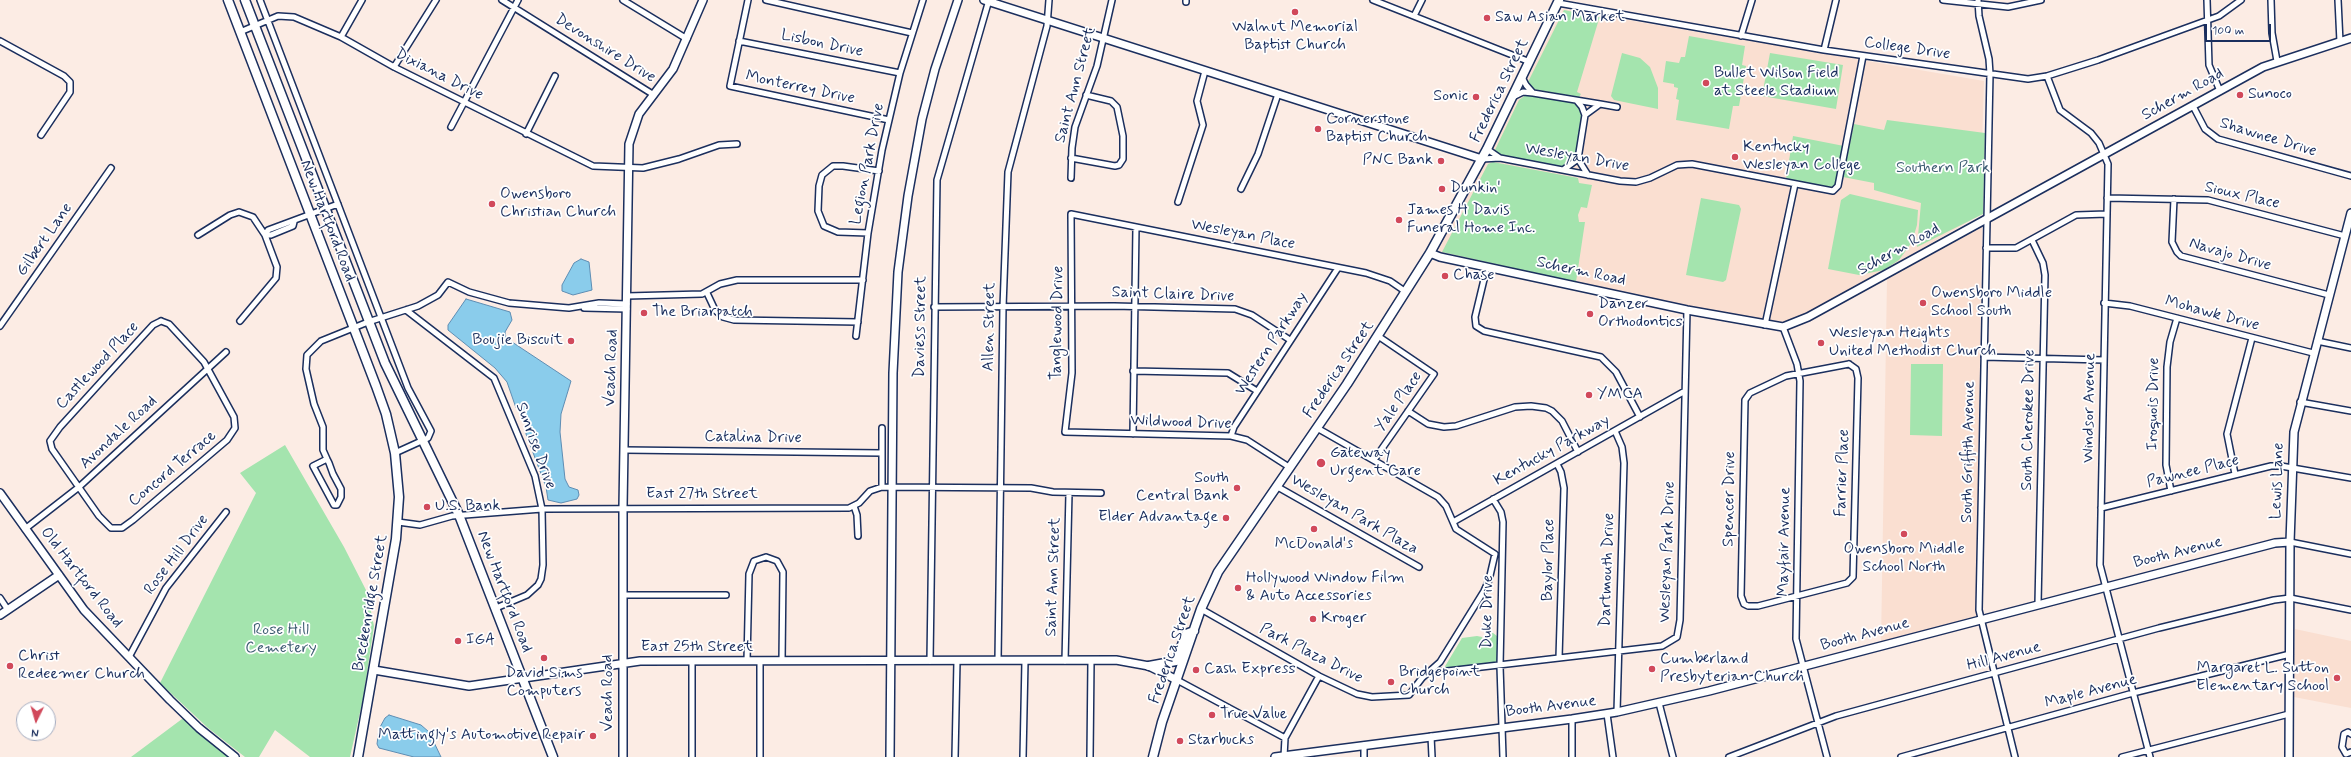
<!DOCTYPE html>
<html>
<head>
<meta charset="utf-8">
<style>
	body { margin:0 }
	#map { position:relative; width:2351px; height:757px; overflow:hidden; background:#fcece4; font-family:Mynerve,sans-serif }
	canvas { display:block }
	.north { position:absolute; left:16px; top:701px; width:40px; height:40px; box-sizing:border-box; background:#fff; border:1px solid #a4acbf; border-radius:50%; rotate:185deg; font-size:11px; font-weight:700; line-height:16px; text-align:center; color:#1b2f5e }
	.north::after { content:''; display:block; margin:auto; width:14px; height:18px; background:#d1495b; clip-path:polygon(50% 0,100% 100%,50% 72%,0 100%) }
	.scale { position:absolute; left:2205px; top:24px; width:66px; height:18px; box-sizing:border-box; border:2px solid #1b2f5e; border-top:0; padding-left:5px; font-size:12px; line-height:14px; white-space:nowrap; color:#1b2f5e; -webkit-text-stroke:3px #fff; paint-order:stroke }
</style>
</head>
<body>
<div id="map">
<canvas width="2351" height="757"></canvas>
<div class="north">N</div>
<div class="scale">100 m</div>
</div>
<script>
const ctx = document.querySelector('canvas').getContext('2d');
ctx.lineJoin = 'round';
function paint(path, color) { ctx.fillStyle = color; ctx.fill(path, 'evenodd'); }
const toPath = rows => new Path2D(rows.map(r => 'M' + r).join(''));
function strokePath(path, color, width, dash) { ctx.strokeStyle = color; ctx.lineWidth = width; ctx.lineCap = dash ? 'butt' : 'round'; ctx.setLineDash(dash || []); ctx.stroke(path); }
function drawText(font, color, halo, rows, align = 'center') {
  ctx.font = font + ' Mynerve,sans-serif'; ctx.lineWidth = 3.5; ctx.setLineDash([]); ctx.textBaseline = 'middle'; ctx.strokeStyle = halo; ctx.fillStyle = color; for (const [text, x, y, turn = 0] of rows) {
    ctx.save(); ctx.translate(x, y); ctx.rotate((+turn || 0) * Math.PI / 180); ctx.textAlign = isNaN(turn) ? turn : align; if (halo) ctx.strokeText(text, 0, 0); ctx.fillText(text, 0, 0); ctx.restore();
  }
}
const built = toPath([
	[1563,9,1984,81,1980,215,1802,317,1782,324,1701,310,1440,253,1439,249],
	[1982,227,1976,616,1881,643,1887,279],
	[2295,629,2351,641,2351,708,2294,697]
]);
const green = toPath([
	[1564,10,1603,18,1599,19,1577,92,1581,94,1579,97,1532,89,1527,84],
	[1689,36,1745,46,1742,65,1746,66,1739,106,1733,106,1729,129,1676,120,1679,100,1676,99,1678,88,1674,87,1674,84,1663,82,1666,61,1679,63,1681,57,1685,57],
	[1622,53,1640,58,1650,67,1658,88,1658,109,1614,100,1611,96],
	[1770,53,1843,65,1836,109,1762,96],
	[1527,94,1572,102,1582,109,1583,113,1576,158,1565,167,1500,156,1494,152,1519,100],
	[1887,120,1985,133,1983,214,1917,247,1921,203,1874,190,1874,183,1843,177,1854,124,1884,130],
	[1793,136,1844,146,1835,185,1831,187,1786,179],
	[1493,162,1578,178,1579,183,1592,185,1587,208,1581,207,1578,215,1579,222,1585,222,1576,282,1442,252,1488,164],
	[1850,194,1918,210,1917,225,1912,242,1899,260,1884,270,1859,275,1828,269,1841,200],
	[1701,198,1739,205,1741,209,1726,280,1723,282,1686,275],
	[1911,364,1943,364,1942,436,1910,435],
	[285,445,344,547,367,592,374,626,363,699,350,757,310,757,275,730,259,757,245,757,208,728,160,683,256,493,240,473],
	[1489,630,1497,636,1497,660,1495,664,1444,668,1462,638,1477,636,1482,637,1483,640,1488,640],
	[186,716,235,757,131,757]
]);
const water = toPath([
	[581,259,589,262,592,290,573,295,562,291,562,285,574,263,581,259],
	[466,299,510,312,512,320,505,332,506,338,571,381,561,414,560,432,565,479,569,487,578,490,579,495,577,499,561,503,548,500,546,487,526,434,526,426,523,415,516,408,507,382,495,368,448,330,448,325,466,299],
	[389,715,421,725,429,732,441,757,414,757,379,748,377,744,379,729,385,718,389,715]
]);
const street = toPath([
	[260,0,408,388,431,431,428,438,395,453],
	[502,0,654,95],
	[623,0,687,39],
	[748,0,730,86,889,120],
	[766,0,912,33],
	[1373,0,1530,62],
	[1943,0,2008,7,2041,0],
	[1978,0,1979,16,1989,59,1990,74,1979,610,2015,757],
	[2207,0,2209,65,2220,91],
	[2271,0,2272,33,2277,61],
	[2338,0,2340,42],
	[1186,2,1186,0],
	[1558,3,1824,50,2028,79,2047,76,2098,60,2219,16,2241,0],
	[1414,16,1422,0],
	[240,32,278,16,294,17,341,37,394,67,593,166,643,168,679,159,719,145,737,144],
	[1741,36,1752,0],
	[341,37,362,0],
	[0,41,64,76,70,82,70,92,41,135],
	[739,41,900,73],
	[1824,50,1836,0],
	[394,67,436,0],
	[2047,76,2060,110,2091,133,2099,143,2108,164,2100,565,2150,757],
	[1522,77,1526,85,1533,93,1600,104],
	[1513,97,1523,92,1533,93],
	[1577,101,1582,107,1585,115],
	[2193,106,2205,129,2218,139,2351,176],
	[451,127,518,0],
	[526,134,555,76],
	[1487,149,1500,158],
	[1071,158,1115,166,1119,165,1123,159,1123,136,1117,107,1111,101,1086,95],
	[1482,159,1500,158,1620,181,1636,182,1650,178,1677,165,1692,164,1833,191,1838,186,1863,56],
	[1563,170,1578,159],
	[1588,175,1578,159,1585,115,1600,104,1617,107],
	[1071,178,1072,148,1075,127,1097,66,1112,0],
	[1241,189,1258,154,1278,94],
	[2107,198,2208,200,2345,236],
	[2174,199,2172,242,2177,252,2181,256,2329,295],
	[1178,202,1203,125,1197,101,1205,71],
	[868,233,838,232,824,226,818,211,819,186,822,175,833,166,843,166,879,171],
	[198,235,230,215,239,212,253,217,265,235,277,267,276,278,240,321],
	[265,235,268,230,338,204],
	[265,235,271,235,293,226,294,222],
	[2032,240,2043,263,2045,275,2038,604],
	[1986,248,2016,248,2076,215,2107,214],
	[1487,267,1475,317,1476,326,1484,331,1601,357,1616,372,1640,417],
	[707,293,715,310,723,317,734,320,858,322],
	[627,296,702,294,720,284,737,280,863,280],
	[2104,303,2130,306,2313,353],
	[934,307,1114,306,1235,309,1252,315,1290,340],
	[584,308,627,309],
	[406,310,494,378,535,476,542,509,543,565,541,579,538,585,527,595,496,608],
	[161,321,169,324,204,362,234,417,235,428,227,440,133,520,122,528,111,528,99,516,52,449,50,441,60,427,141,338,153,325,161,321],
	[1765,325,1795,184],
	[0,326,111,168],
	[1783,327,1797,364,1800,381,1796,639,1827,757],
	[856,336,868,233,882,150,900,73,923,0],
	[2317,341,2351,348],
	[1984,357,2104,360],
	[1849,364,1856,369,1858,378,1853,577,1847,583,1758,606,1748,606,1744,604,1741,596,1745,400,1750,393,1786,376,1849,364],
	[1133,371,1228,373,1257,391],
	[2300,402,2351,411],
	[1408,411,1428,424,1444,427,1456,426,1515,407,1531,406,1546,408,1552,411,1562,421,1578,452],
	[1615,431,1622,447,1624,463,1617,712],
	[1133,434,1136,227],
	[1231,436,1234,427,1338,268],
	[624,450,882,453],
	[327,459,313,466,334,505,337,505,341,497,341,489,333,474,329,463,327,459,323,450,323,427,314,404,306,369,307,355,321,341,368,322,418,306,438,295,448,282,469,292,509,303,569,308,599,303,627,304],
	[1374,460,1434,374,1378,336],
	[1557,464,1561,472,1564,488,1559,658],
	[1289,467,1247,440,1231,436,1065,432,1072,373,1071,214,1366,273,1390,281,1406,292],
	[2235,474,2227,434,2252,338],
	[1276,486,1419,567],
	[882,487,882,428],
	[2171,491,2166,465,2167,367,2170,342,2177,318],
	[1493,499,1501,512,1503,522,1500,666,1503,757],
	[854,506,857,515,858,536],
	[2101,508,2271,466,2281,466,2351,478],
	[398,522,420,525,452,516,542,509,849,508,859,503,870,491,882,487,1031,488,1053,492,1101,493],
	[1453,522,1685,391],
	[25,529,79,487,226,352],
	[2290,542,2351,554],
	[623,595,726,595],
	[0,598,8,610],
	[1201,609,1319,676,1357,694,1372,697,1409,695,1422,678,1440,662,1484,591,1489,580,1495,554,1456,529,1446,506,1438,497,1317,428],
	[129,657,166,588,226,512],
	[998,660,1003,307,1008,172,1047,26,1049,0],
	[692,661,692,757],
	[747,661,749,574,754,561,766,557,777,561,783,572,782,661],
	[760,661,760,757],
	[930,661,937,180,989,0],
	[1065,661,1069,493],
	[1430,673,1662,646,1677,637,1680,620,1687,310],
	[1177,680,1285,738],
	[1659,703,1673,757],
	[1607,714,1613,757],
	[2351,734,2348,732,2344,734,2342,747,2346,754,2351,752],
	[1431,736,1432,757],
	[955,757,957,661],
	[1023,757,1025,661],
	[1090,757,1091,661],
	[1284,757,1285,738,1319,676],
	[1364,757,1364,745],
	[1572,757,1572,719],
	[1729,757,1836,716,2159,628,2274,600,2290,598,2351,610],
	[1901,757,2133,693,2290,654],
	[2122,757,2289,714]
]);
const secondary = toPath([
	[984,0,1482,159],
	[1430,253,1440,257,1687,310,1783,327,1808,317,2263,67,2351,38],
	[0,493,84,610,170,700,199,728,235,757],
	[0,615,59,575],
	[374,670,469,686,640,661,1116,660,1149,666,1177,680],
	[623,757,623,507,629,144,639,114,673,69,703,0],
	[890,757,893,373,898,272,908,196,922,119,935,69,958,0],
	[1275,757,1572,719,1617,712,1709,691,2275,543,2290,542],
	[2289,757,2290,542,2294,432,2351,213]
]);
const primary = toPath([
	[228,0,376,386,386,414,395,453,399,497,396,539,358,757],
	[245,0,385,363,459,515,553,757],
	[1149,666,1176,661,1186,634,1194,631],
	[1153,757,1162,722,1201,609,1218,572,1347,384,1430,253,1487,149,1559,0]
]);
const markers = [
	[1295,12,4,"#d1495b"],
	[1487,18,4,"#d1495b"],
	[1706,83,4,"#d1495b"],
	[2240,95,4,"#d1495b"],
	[1476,97,4,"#d1495b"],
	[1318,129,4,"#d1495b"],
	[1735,157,4,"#d1495b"],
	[1441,161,4,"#d1495b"],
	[1442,189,4,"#d1495b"],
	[492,204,4,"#d1495b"],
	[1399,220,4,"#d1495b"],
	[1445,276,4,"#d1495b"],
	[1923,303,4,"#d1495b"],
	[644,313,4,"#d1495b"],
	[1590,314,4,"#d1495b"],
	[571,341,4,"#d1495b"],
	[1821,343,4,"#d1495b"],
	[1589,395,4,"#d1495b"],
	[1321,463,5,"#d1495b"],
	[1237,488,4,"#d1495b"],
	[427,507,4,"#d1495b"],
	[1226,518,4,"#d1495b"],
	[1314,529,4,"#d1495b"],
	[1904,534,4,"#d1495b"],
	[1238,588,4,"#d1495b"],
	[1313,619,4,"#d1495b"],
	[458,641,4,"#d1495b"],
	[544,658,4,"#d1495b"],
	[10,666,4,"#d1495b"],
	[1652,669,4,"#d1495b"],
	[1196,670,4,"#d1495b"],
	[2337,678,4,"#d1495b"],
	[1391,682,4,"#d1495b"],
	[1212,715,4,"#d1495b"],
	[593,736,4,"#d1495b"],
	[1180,741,4,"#d1495b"]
];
const poiNames = [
	["Saw Asian Market",1495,18],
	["Walnut Memorial",1295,28,"center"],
	["Baptist Church",1295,46,"center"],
	["Bullet Wilson Field",1714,74],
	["at Steele Stadium",1714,92],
	["Sunoco",2248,95],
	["Sonic",1468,97,"right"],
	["Cornerstone",1326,120],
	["Baptist Church",1326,138],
	["Kentucky",1743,148],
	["Wesleyan College",1743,166],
	["PNC Bank",1433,161,"right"],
	["Dunkin'",1450,189],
	["Owensboro",500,195],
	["Christian Church",500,213],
	["James H Davis",1407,211],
	["Funeral Home Inc.",1407,229],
	["Chase",1453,276],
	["Owensboro Middle",1931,294],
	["School South",1931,312],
	["Danzer",1598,305],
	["Orthodontics",1598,323],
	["The Briarpatch",652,313],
	["Wesleyan Heights",1829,334],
	["United Methodist Church",1829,352],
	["Boujie Biscuit",563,341,"right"],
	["YMCA",1597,395],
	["Gateway",1330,454],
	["Urgent Care",1330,472],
	["South",1229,479,"right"],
	["Central Bank",1229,497,"right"],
	["U.S. Bank",435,507],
	["Elder Advantage",1218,518,"right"],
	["McDonald's",1314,545,"center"],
	["Owensboro Middle",1904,550,"center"],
	["School North",1904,568,"center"],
	["Hollywood Window Film",1246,579],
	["& Auto Accessories",1246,597],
	["Kroger",1321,619],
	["IGA",466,641],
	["Christ",18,657],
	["Redeemer Church",18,675],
	["Cumberland",1660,660],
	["Presbyterian Church",1660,678],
	["Margaret L. Sutton",2329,669,"right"],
	["Elementary School",2329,687,"right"],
	["Cash Express",1204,670],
	["Bridgepoint",1399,673],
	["Church",1399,691],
	["David Sims",544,674,"center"],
	["Computers",544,692,"center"],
	["True Value",1220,715],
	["Mattingly's Automotive Repair",585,736,"right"],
	["Starbucks",1188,741]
];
const streetNames = [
	["Lisbon Drive",822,44,12],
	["Devonshire Drive",605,49,32],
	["College Drive",1907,49,8],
	["Dixiana Drive",439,75,27],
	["Saint Ann Street",1076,85,-75],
	["Monterrey Drive",800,88,12],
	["Frederica Street",1500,91,-64],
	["Scherm Road",2183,95,-29],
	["Shawnee Drive",2268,138,17],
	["Wesleyan Drive",1577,158,10],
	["Legion Park Drive",868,164,-79],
	["Sioux Place",2242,196,13],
	["New Hartford Road",327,221,69],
	["Wesleyan Place",1243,235,11],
	["Gilbert Lane",45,240,-55],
	["Scherm Road",1899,250,-29],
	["Navajo Drive",2230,255,16],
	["Scherm Road",1581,272,12],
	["Saint Claire Drive",1173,295,2],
	["Mohawk Drive",2212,314,15],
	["Tanglewood Drive",1058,323,-89],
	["Daviess Street",921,327,-89],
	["Allen Street",990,327,-89],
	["Western Parkway",1272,344,-57],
	["Castlewood Place",98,366,-47],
	["Veach Road",612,368,-88],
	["Frederica Street",1339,370,-56],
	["Yale Place",1399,402,-55],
	["Iroquois Drive",2154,404,-89],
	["Windsor Avenue",2090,408,-89],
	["South Cherokee Drive",2029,420,-89],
	["Wildwood Drive",1181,423,2],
	["Avondale Road",119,433,-43],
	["Catalina Drive",753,438,1],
	["Sunrise Drive",535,446,70],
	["Kentucky Parkway",1552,451,-29],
	["South Griffith Avenue",1969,452,-89],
	["Concord Terrace",173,469,-40],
	["Pawnee Place",2193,472,-14],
	["Farrier Place",1843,473,-88],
	["Lewis Lane",2278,481,-88],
	["East 27th Street",702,495],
	["Spencer Drive",1730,499,-89],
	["Wesleyan Park Plaza",1354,515,30],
	["Mayfair Avenue",1785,542,-89],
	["Wesleyan Park Drive",1668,552,-88],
	["Booth Avenue",2178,553,-14],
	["Rose Hill Drive",177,555,-53],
	["Baylor Place",1549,560,-89],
	["Dartmouth Drive",1608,570,-88],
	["Saint Ann Street",1054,577,-88],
	["Old Hartford Road",81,578,52],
	["New Hartford Road",504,592,69],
	["Breckenridge Street",371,603,-80],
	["Duke Drive",1488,612,-89],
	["Booth Avenue",1865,635,-15],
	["East 25th Street",697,648],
	["Frederica Street",1173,650,-71],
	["Park Plaza Drive",1311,654,27],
	["Hill Avenue",2004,657,-15],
	["Maple Avenue",2091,692,-15],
	["Veach Road",609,693,-90],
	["Booth Avenue",1551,707,-7]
];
const parkNames = [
	["Southern Park",1943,169],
	["Rose Hill",281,631],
	["Cemetery",281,649]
];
paint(built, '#fadfd1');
paint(green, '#a4e4ae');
paint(water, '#8acceb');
strokePath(water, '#5e8db3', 1);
strokePath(street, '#1b2f5e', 8);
strokePath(secondary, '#1b2f5e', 10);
strokePath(primary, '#1b2f5e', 11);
strokePath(street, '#fff', 5);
strokePath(secondary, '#fff', 7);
strokePath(primary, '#fff', 8);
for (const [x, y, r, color] of markers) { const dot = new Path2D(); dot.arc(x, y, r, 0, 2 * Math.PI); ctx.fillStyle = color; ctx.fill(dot); strokePath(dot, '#fff', 1.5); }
drawText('16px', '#1b2f5e', '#fff', poiNames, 'left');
drawText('16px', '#1b2f5e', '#fff', streetNames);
drawText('16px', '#3d5c72', '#fff', parkNames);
</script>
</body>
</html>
